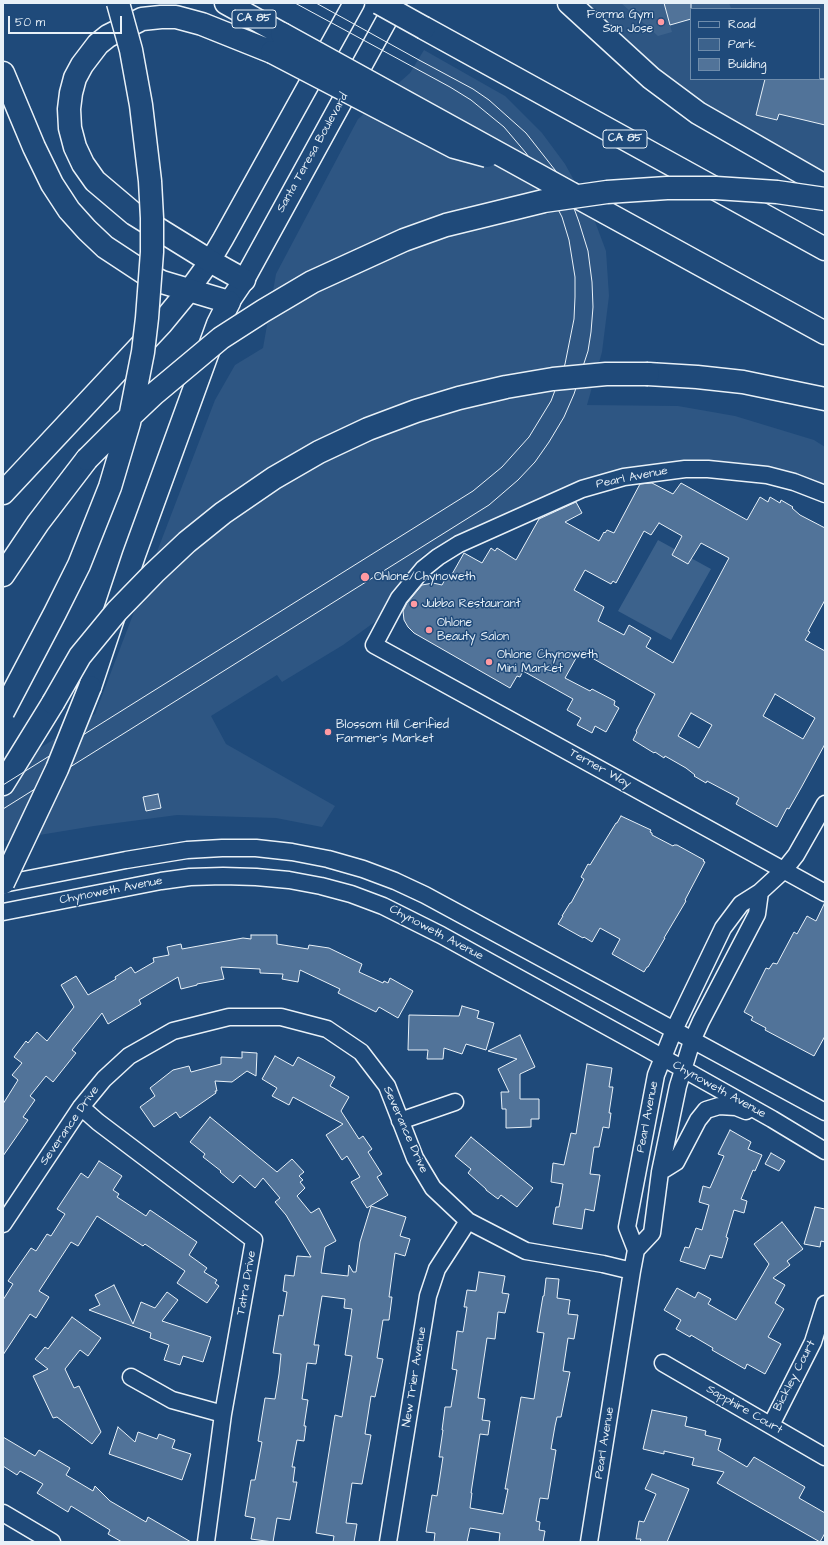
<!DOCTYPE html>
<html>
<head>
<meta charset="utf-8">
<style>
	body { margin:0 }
	#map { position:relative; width:828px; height:1545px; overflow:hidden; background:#1f4a7a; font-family:"Architects Daughter",sans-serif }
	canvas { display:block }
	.frame { position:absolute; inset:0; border:4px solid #e8f1f8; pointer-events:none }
	.legend { position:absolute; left:690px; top:8px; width:130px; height:72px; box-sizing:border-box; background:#1f4a7a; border:1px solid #6f8dac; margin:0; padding:5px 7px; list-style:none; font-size:12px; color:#e8f1f8 }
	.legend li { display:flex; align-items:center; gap:8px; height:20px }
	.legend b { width:20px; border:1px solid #6f8dac }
	.scale { position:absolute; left:8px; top:16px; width:114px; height:18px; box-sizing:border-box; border:2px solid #e8f1f8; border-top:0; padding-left:5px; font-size:12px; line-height:14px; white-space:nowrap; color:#e8f1f8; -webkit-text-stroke:3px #1f4a7a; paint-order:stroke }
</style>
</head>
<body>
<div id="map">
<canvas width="828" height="1545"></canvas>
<div class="frame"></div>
<ul class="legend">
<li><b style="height:5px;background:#1f4a7a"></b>Road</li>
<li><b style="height:11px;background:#3c628c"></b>Park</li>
<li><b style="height:11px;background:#517399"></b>Building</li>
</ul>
<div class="scale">50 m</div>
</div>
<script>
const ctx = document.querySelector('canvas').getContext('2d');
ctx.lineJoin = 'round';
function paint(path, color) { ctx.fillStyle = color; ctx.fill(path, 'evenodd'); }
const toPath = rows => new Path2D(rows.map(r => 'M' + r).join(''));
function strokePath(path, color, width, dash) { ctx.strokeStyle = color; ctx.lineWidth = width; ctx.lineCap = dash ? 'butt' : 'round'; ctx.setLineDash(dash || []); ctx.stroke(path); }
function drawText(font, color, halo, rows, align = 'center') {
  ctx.font = font + ' "Architects Daughter",sans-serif'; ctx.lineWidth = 3; ctx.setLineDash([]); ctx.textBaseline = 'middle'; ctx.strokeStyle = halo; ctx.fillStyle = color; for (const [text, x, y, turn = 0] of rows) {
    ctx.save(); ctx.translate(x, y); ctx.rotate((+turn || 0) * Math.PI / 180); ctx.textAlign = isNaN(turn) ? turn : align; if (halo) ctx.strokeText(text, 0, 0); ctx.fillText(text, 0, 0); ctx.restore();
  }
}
const built = toPath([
	[569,3,825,3,825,172,698,113],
	[691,9,819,9,819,79,691,79],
	[424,50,505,96,542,133,565,164,591,211,606,251,609,296,602,352,587,405,678,406,735,416,814,440,825,447,825,488,688,462,652,465,611,473,467,533,423,555,411,570,383,616,343,645,282,682,277,675,211,716,226,744,335,806,322,827,276,818,177,815,94,826,3,841,3,773,35,751,95,714,215,400,235,365,263,348,276,274,358,119,410,73]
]);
const green = toPath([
	[621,3,729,3,731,8,691,9,691,19,670,25,672,32,658,36],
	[658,540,711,569,671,640,618,611]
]);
const building = toPath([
	[664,3,691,3,691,19,670,25,664,3],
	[765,79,825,79,825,125,779,114,777,120,756,115,765,79],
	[652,483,673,494,681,483,747,520,760,497,768,502,770,497,780,503,781,500,793,507,792,508,800,515,825,528,825,600,808,631,810,632,805,640,825,651,825,744,801,788,789,809,787,808,777,827,736,804,739,798,707,781,706,783,694,776,695,775,686,768,665,756,664,758,655,752,654,753,633,740,637,732,636,731,655,694,580,651,565,678,590,691,592,689,615,701,614,705,619,708,606,732,595,726,592,733,577,725,581,718,567,710,573,699,523,671,520,677,517,676,510,688,414,633,408,627,404,620,403,611,407,603,422,585,433,583,442,585,448,574,451,576,464,553,482,563,491,548,495,551,497,548,516,560,539,519,576,502,582,513,565,522,599,541,604,532,605,533,607,530,614,533,640,484,652,483],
	[659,523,682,536,672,555,688,564,701,543,729,558,673,663,646,647,651,638,629,625,624,635,598,621,604,607,574,590,585,570,611,584,613,581,616,583,644,531,651,535,659,523],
	[775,694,815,718,803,739,763,716,775,694],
	[691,713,712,725,699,748,678,736,691,713],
	[158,794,161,808,146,811,143,797,158,794],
	[621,816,651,830,650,832,652,833,652,835,673,846,674,845,677,845,704,860,703,861,705,862,685,900,686,901,664,938,665,938,648,967,647,967,644,972,612,954,620,939,600,928,592,942,584,937,583,938,558,924,563,916,562,916,570,903,571,903,584,879,581,877,588,864,590,865,616,823,617,823,621,816],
	[825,902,825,1036,814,1056,765,1030,766,1028,751,1020,753,1017,744,1012,766,968,769,969,773,963,777,964,794,932,797,934,807,916,816,921,825,902],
	[251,935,277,935,277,944,308,949,309,945,329,948,362,964,359,972,383,983,384,981,388,983,390,978,413,991,398,1018,379,1007,376,1012,338,993,340,989,300,970,298,982,282,979,283,974,260,973,260,969,221,967,224,979,197,984,197,985,181,989,178,977,139,1000,141,1004,108,1024,102,1013,72,1050,76,1053,53,1082,46,1076,30,1096,35,1100,23,1117,28,1120,3,1156,3,1104,18,1080,12,1075,22,1063,14,1057,26,1041,28,1043,37,1032,47,1041,74,1007,61,985,76,976,88,995,116,979,115,977,131,967,135,973,154,962,153,958,169,955,167,947,181,944,182,949,243,938,251,939,251,935],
	[462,1006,479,1011,477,1018,494,1023,486,1050,466,1044,462,1054,444,1048,443,1059,427,1059,428,1050,408,1050,409,1015,459,1016,462,1006],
	[520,1035,535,1067,520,1074,520,1099,539,1099,539,1119,531,1119,531,1127,506,1128,506,1109,502,1109,501,1092,509,1092,498,1069,517,1059,488,1051,520,1035],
	[242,1052,257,1053,256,1076,247,1071,232,1082,215,1081,217,1091,215,1091,216,1093,180,1118,176,1112,154,1127,140,1107,155,1096,150,1088,173,1070,189,1066,191,1072,221,1064,221,1057,242,1058,242,1052],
	[275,1056,293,1066,298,1057,335,1077,330,1086,349,1097,341,1111,359,1139,363,1136,372,1149,368,1152,382,1174,377,1177,388,1195,367,1208,351,1182,360,1177,347,1156,342,1160,326,1135,343,1124,293,1097,289,1105,272,1096,277,1088,262,1079,275,1056],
	[587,1064,612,1068,609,1087,613,1087,609,1113,611,1113,609,1128,603,1127,599,1147,594,1147,590,1174,600,1175,594,1211,585,1209,582,1229,553,1224,556,1207,559,1207,563,1184,551,1182,553,1163,564,1165,571,1133,576,1134,587,1064],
	[210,1117,277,1172,292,1159,304,1172,299,1176,303,1180,300,1182,305,1188,297,1196,311,1213,319,1208,336,1241,325,1247,321,1273,348,1276,349,1265,353,1272,356,1272,360,1242,371,1206,406,1217,400,1236,410,1239,405,1256,395,1253,389,1297,392,1297,389,1320,383,1320,377,1358,383,1359,375,1397,371,1396,365,1434,371,1435,362,1484,352,1483,346,1523,357,1524,354,1542,333,1542,334,1536,316,1533,335,1415,342,1417,352,1356,345,1355,352,1309,344,1308,345,1299,322,1296,314,1345,319,1345,316,1364,307,1363,302,1399,308,1400,304,1426,306,1426,304,1441,297,1440,292,1467,295,1467,293,1482,297,1482,290,1520,277,1518,273,1542,251,1539,255,1518,245,1516,251,1480,255,1480,262,1442,258,1441,265,1398,275,1399,279,1374,281,1354,273,1353,279,1315,283,1316,287,1292,283,1291,285,1275,294,1276,297,1256,311,1257,286,1215,275,1202,280,1198,263,1178,255,1188,240,1175,233,1183,220,1172,221,1171,203,1157,205,1154,190,1142,210,1117],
	[730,1130,751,1142,748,1149,762,1155,755,1171,753,1170,741,1199,747,1201,744,1213,734,1210,726,1237,728,1238,722,1258,710,1255,705,1269,680,1261,685,1247,689,1248,696,1228,702,1230,709,1205,699,1202,703,1186,710,1188,724,1156,718,1154,730,1130],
	[471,1137,533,1188,517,1207,501,1195,498,1199,486,1190,486,1189,468,1173,471,1169,455,1156,471,1137],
	[771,1153,785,1161,779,1171,765,1164,771,1153],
	[99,1161,122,1176,113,1190,119,1194,117,1197,146,1216,150,1210,197,1242,189,1255,207,1268,204,1272,217,1280,215,1283,219,1286,207,1303,177,1283,185,1271,145,1244,143,1246,97,1216,78,1246,71,1242,39,1291,49,1297,36,1318,30,1314,3,1355,3,1300,13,1284,8,1281,31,1248,36,1251,47,1234,51,1236,65,1214,57,1209,81,1173,88,1178,99,1161],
	[815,1207,825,1209,825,1242,821,1241,820,1247,804,1244,815,1207],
	[782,1222,803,1249,787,1261,790,1265,773,1278,785,1285,775,1303,784,1309,768,1337,781,1344,765,1374,747,1364,745,1369,712,1350,713,1348,691,1335,690,1337,676,1329,681,1320,664,1310,677,1288,695,1298,698,1292,711,1299,708,1304,736,1320,769,1264,754,1244,782,1222],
	[479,1272,505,1276,502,1293,509,1294,505,1313,498,1312,495,1339,487,1338,478,1398,485,1399,482,1420,490,1421,488,1435,480,1434,471,1493,472,1493,470,1508,503,1514,508,1489,505,1489,521,1397,534,1399,544,1333,537,1332,543,1296,544,1296,546,1278,559,1279,557,1298,570,1300,568,1314,578,1315,574,1339,568,1338,563,1371,570,1372,561,1417,557,1417,555,1426,551,1449,556,1450,548,1499,540,1498,536,1521,540,1522,539,1530,545,1531,543,1542,499,1542,500,1533,470,1528,467,1542,434,1542,435,1533,426,1532,432,1495,437,1496,443,1457,439,1457,443,1430,442,1430,445,1407,451,1407,457,1370,452,1369,457,1331,463,1332,467,1307,464,1307,467,1290,476,1291,479,1272],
	[114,1285,133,1324,141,1302,155,1308,167,1292,178,1300,162,1321,211,1337,203,1362,183,1356,180,1365,164,1360,169,1345,150,1338,151,1333,89,1310,100,1305,95,1295,114,1285],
	[72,1317,101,1338,88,1356,80,1350,65,1369,74,1388,79,1386,101,1432,92,1444,57,1417,53,1418,33,1376,48,1369,35,1359,45,1347,48,1349,72,1317],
	[652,1410,687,1417,685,1426,706,1431,705,1435,721,1439,718,1450,747,1467,754,1457,805,1487,799,1498,825,1513,825,1533,820,1542,717,1483,724,1472,692,1465,694,1458,664,1451,664,1454,643,1449,652,1410],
	[118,1427,135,1442,138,1432,157,1439,159,1434,175,1440,172,1448,191,1454,182,1480,109,1454,118,1427],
	[3,1437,35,1456,39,1450,70,1468,66,1475,93,1491,95,1486,110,1501,146,1522,148,1517,191,1542,122,1542,108,1534,110,1530,71,1506,68,1512,37,1493,43,1484,20,1471,17,1475,3,1466,3,1437],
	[652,1474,689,1489,667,1542,640,1542,641,1539,636,1539,639,1521,644,1522,656,1494,645,1489,652,1474]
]);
const minor = toPath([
	[825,494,794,482,767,475,708,469,685,469,624,477,582,489,459,544,438,557,423,569,399,598,374,645,825,893],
	[3,884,126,860,187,850,222,848,256,848,292,852,328,859,363,869,395,881,425,895,825,1112],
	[3,912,161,881,190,877,223,876,256,877,289,880,321,886,351,894,383,906,441,935,644,1047,772,1119,825,1151],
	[81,1107,98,1122,254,1240,223,1414,206,1542],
	[400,1121,455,1102],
	[660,1172,676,1162,698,1120,706,1110,719,1106,736,1107,746,1111],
	[3,1224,81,1107,104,1079,129,1056,173,1031,229,1017,281,1017,327,1029,361,1052,387,1086,415,1158,433,1188,468,1221,526,1251,603,1264,632,1271],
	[636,1250,627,1227,656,1075,674,1030,723,928,741,904,760,892,784,870,796,855,825,804],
	[663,1363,825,1457],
	[131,1377,172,1400,223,1414],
	[771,1425,813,1342,825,1304],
	[3,1513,52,1542],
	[388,1542,428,1296,437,1269,468,1221],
	[589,1542,632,1271,636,1250,652,1233,660,1172,678,1086,692,1041,701,1021,757,914,760,892]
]);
const major = toPath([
	[189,290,210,261,223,239,354,3],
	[229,302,244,280,396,3]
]);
const highway = toPath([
	[226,3,282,34],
	[569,3,651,78,698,113,825,186],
	[424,28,825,249],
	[3,73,34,147,52,184,69,210,87,230,105,247,146,274,162,282,229,302,218,324,134,555,90,687],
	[572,194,825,333],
	[244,280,210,261,134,214,95,181,83,164,75,147,70,128,69,109,71,93,75,78,82,65,98,44,108,36,142,19,161,17,176,17,202,24,272,52],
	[648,374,697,377,743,382,825,399],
	[3,493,161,324,189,290],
	[3,575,38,523,87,459],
	[3,784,53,703]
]);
const tram = toPath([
	[3,785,473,491,502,467,529,437,551,401,565,364,574,319,575,297,575,277,569,240,562,217,537,169,526,153,504,127,471,100,450,87,295,3],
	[3,809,489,505,518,480,535,462,549,442,564,417,574,394,588,351,591,332,593,307,592,282,588,251,579,222,567,189,555,170,526,133,489,100,473,89,419,60,316,3]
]);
const highwayBridge = toPath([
	[379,3,424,28],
	[282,34,572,194],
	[272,52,454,147,487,156],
	[87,459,117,429,154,394,221,338,263,311,312,282,404,240,446,225,544,201,607,192,667,188,716,188,777,192,825,199],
	[53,703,80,656,117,611,154,573,187,542,223,513,274,478,319,452,368,429,416,411,459,398,506,387,553,379,606,374,648,374],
	[3,712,55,613,79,565,110,487,129,423,143,352,147,318,152,252,152,218,150,181,141,105,131,50,118,3],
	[3,883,57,769,90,687]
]);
const markers = [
	[661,22,4,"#ff9aa2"],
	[365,577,5,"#ff9aa2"],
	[414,604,4,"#ff9aa2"],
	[429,630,4,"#ff9aa2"],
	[489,662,4,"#ff9aa2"],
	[328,732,4,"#ff9aa2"]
];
const shields = [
	[254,19,44],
	[625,139,44]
];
const shieldNames = [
	["CA 85",254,19],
	["CA 85",625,139]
];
const poiNames = [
	["Forma Gym",653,15,"right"],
	["San Jose",653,29,"right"],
	["Ohlone/Chynoweth",374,577],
	["Jubba Restaurant",422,604],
	["Ohlone",437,623],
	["Beauty Salon",437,637],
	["Ohlone Chynoweth",497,655],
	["Mini Market",497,669],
	["Blossom Hill Cerified",336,725],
	["Farmer's Market",336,739]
];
const streetNames = [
	["Santa Teresa Boulevard",313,153,-61],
	["Pearl Avenue",632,478,-11],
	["Terner Way",600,769,29],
	["Chynoweth Avenue",111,891,-11],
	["Chynoweth Avenue",436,933,28],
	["Chynoweth Avenue",719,1090,29],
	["Pearl Avenue",648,1117,-79],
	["Severance Drive",70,1126,-55],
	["Severance Drive",405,1130,66],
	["Tatra Drive",247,1283,-80],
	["Bickley Court",795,1376,-63],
	["New Trier Avenue",415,1377,-81],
	["Sapphire Court",744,1410,30],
	["Pearl Avenue",605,1443,-81]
];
paint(built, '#2e5683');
paint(green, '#3c628c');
paint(building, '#517399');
strokePath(building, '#e8f1f8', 1);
strokePath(minor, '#e8f1f8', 19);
strokePath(major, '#e8f1f8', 23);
strokePath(highway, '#e8f1f8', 25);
strokePath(minor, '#1f4a7a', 16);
strokePath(major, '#1f4a7a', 20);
strokePath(highway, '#1f4a7a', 22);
strokePath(tram, '#e8f1f8', 1);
strokePath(highwayBridge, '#e8f1f8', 25, []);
strokePath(highwayBridge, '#1f4a7a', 22);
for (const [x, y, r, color] of markers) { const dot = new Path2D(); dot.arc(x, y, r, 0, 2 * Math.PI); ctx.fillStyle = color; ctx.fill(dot); strokePath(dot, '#1f4a7a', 1.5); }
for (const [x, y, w] of shields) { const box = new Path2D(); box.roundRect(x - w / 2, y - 9, w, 18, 3); ctx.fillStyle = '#1f4a7a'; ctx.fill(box); strokePath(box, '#e8f1f8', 1); }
drawText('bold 11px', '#e8f1f8', null, shieldNames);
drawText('12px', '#e8f1f8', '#1f4a7a', poiNames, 'left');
drawText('12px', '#e8f1f8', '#1f4a7a', streetNames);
</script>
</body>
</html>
